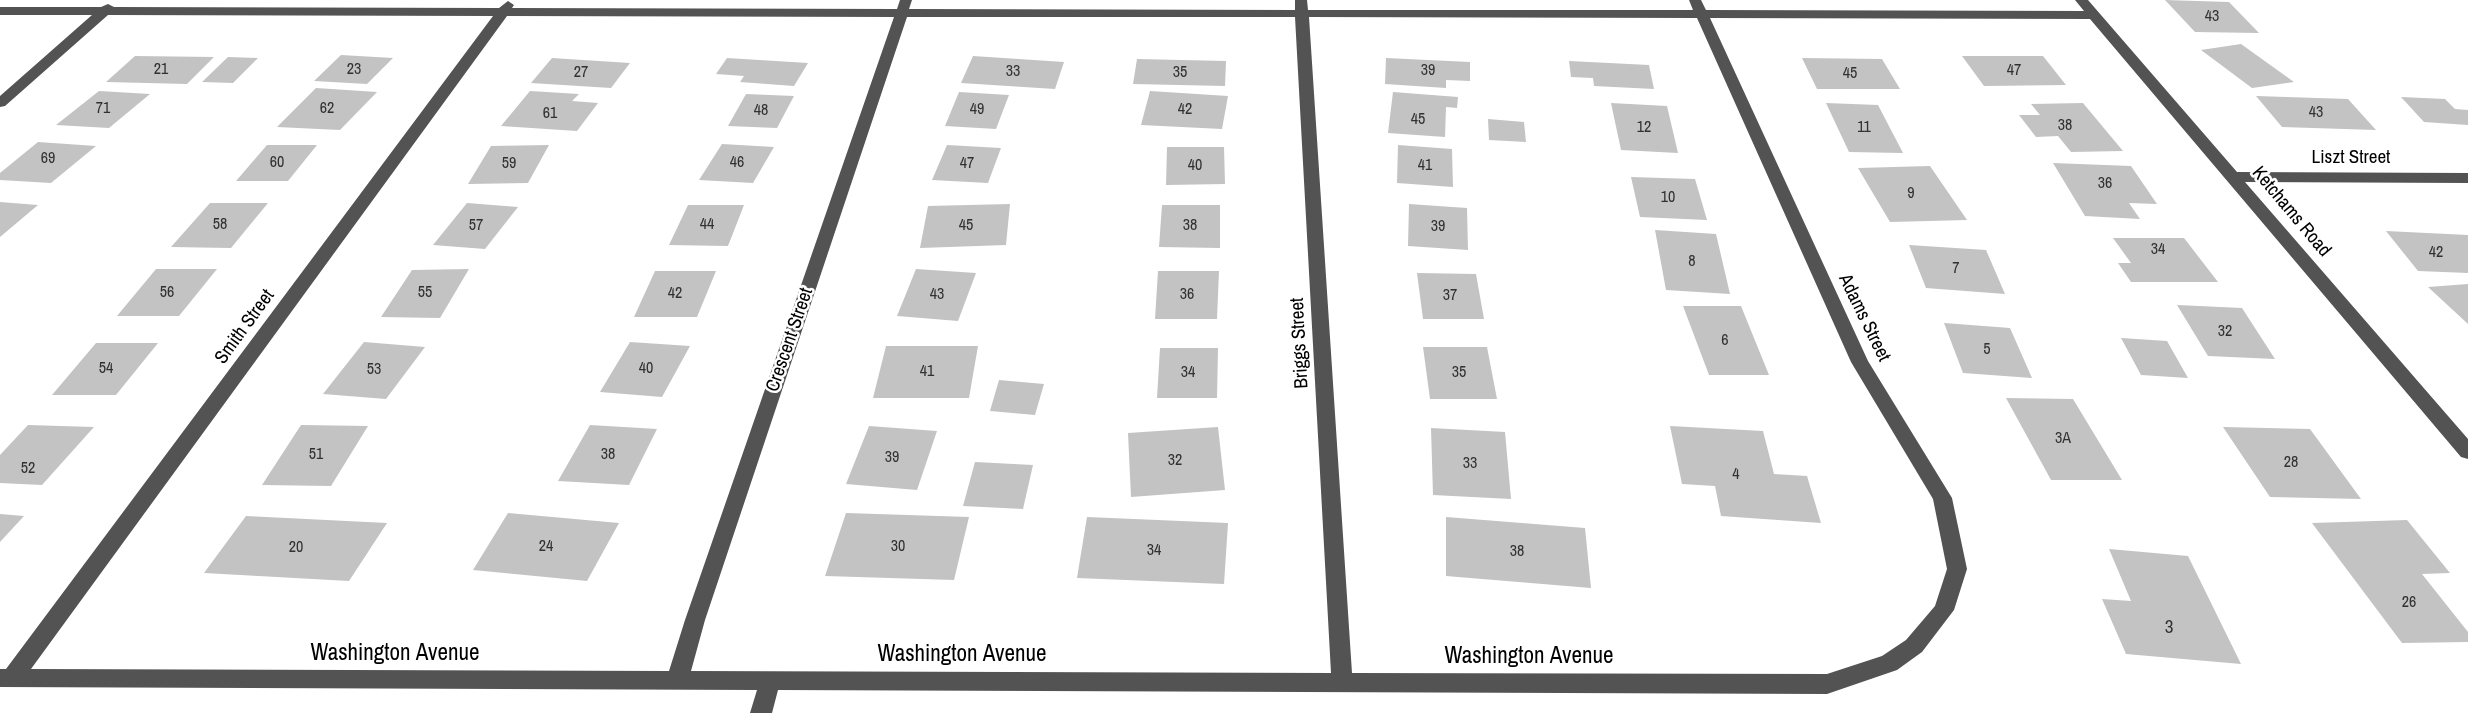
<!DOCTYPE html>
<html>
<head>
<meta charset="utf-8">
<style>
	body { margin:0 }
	canvas { display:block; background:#fff }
</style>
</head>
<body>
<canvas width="2468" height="713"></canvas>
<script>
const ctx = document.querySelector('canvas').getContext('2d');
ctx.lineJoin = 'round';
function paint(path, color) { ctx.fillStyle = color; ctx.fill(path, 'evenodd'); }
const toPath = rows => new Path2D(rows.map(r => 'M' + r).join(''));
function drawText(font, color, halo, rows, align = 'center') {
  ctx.font = font + ' "Archivo Narrow",sans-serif'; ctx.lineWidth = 5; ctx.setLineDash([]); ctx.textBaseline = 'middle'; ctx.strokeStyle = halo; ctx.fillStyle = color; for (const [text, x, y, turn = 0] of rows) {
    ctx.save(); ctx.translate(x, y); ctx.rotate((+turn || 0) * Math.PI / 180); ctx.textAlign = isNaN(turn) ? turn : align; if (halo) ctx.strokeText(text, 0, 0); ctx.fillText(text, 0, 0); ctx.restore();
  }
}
const building = toPath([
	[2165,0,2229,2,2259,33,2195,32],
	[2241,44,2294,82,2252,88,2201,50],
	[341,55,393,58,367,84,314,81],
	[135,56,214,57,187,84,106,82],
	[973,56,1064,62,1055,89,961,83],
	[1962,56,2043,56,2066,85,1984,86],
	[228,57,258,58,233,83,202,82],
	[552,58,630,63,611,88,531,83],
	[727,58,808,63,794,86,740,82,744,76,716,74],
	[1386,58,1470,62,1470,81,1446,80,1446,88,1385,84],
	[1802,58,1882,59,1900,89,1817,89],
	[1137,59,1226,61,1225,86,1133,84],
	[1569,61,1649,65,1654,89,1594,86,1593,78,1571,77],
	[316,88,377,92,340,130,277,127],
	[99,91,150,94,109,128,56,125],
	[530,91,579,94,572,101,598,103,577,131,501,126],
	[1150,91,1228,96,1222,129,1141,125],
	[959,92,1009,95,996,129,945,126],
	[1393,92,1458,97,1457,108,1446,107,1445,137,1388,133],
	[746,94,794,96,777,128,728,126],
	[2256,96,2348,99,2376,130,2282,127],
	[2401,97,2445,99,2455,109,2468,110,2468,125,2424,122],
	[1611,103,1667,106,1678,153,1621,150],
	[1826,103,1878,105,1903,153,1849,152],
	[2083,103,2123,151,2071,152,2058,136,2036,137,2019,115,2040,115,2031,104],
	[1488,119,1524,122,1526,142,1489,140],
	[38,142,96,146,51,183,0,180,0,173],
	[722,144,774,147,753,183,699,180],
	[267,145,317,145,288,181,236,181],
	[549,145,528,183,468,184,491,146],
	[947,145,1001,148,988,183,932,180],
	[1398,145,1452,149,1453,187,1397,183],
	[1167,147,1224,147,1225,184,1166,185],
	[2053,163,2131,166,2157,204,2129,203,2140,219,2085,216],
	[1930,166,1967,220,1890,222,1858,168],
	[1631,177,1695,179,1707,220,1640,217],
	[0,202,38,205,0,237],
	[210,203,268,203,231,248,171,247],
	[467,203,518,207,485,249,433,245],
	[1010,204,1006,245,920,248,928,206],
	[1409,204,1467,208,1468,250,1408,246],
	[688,205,744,205,728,246,669,245],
	[1162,205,1220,205,1220,248,1159,247],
	[1655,230,1716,234,1730,294,1666,290],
	[2386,231,2468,235,2468,273,2418,271],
	[2113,238,2184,238,2218,282,2131,282,2118,263,2131,263],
	[1909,245,1986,250,2005,294,1926,288],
	[156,269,217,269,179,316,117,316],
	[469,269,440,318,381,317,412,270],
	[916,269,976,273,958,321,897,316],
	[655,271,716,271,697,317,634,317],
	[1158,271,1219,271,1217,319,1155,319],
	[1417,273,1476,274,1484,319,1423,319],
	[2468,284,2468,324,2428,287],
	[2177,305,2242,308,2275,359,2208,356],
	[1683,306,1741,306,1769,375,1709,375],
	[1944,323,2010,328,2032,378,1963,373],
	[2121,338,2167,341,2188,378,2141,375],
	[364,342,425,347,386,399,323,394],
	[630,342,690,346,662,397,600,392],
	[96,343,158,343,116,395,52,395],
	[886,346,978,346,969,398,873,398],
	[1423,347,1487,347,1497,399,1430,399],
	[1160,348,1218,348,1217,398,1157,398],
	[999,380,1044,384,1035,415,990,411],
	[2006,398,2073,399,2122,480,2051,480],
	[28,425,94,427,42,485,0,483,0,455],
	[301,425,368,426,331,486,262,485],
	[590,425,657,429,629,485,558,481],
	[869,426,937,431,917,490,846,484],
	[1670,426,1763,431,1774,474,1807,476,1821,523,1721,516,1715,486,1682,484],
	[1218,427,1225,490,1131,497,1128,433],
	[2223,427,2310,429,2361,499,2270,497],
	[1431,428,1505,432,1511,499,1433,495],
	[975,462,1033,465,1023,509,963,506],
	[508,513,619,523,587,581,473,570],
	[846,513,969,517,954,580,825,576],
	[0,514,24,516,0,542],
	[246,516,387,523,349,581,204,573],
	[1087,517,1228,523,1224,584,1077,578],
	[1446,517,1585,528,1591,588,1446,576],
	[2407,520,2450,573,2422,574,2468,632,2468,642,2402,643,2312,523],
	[2109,549,2188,556,2241,664,2126,654,2102,599,2131,601]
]);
const minor = toPath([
	[900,0,912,0,909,9,1295,10,1295,0,1307,0,1308,10,1693,10,1689,0,1701,0,1706,10,2084,11,2075,0,2088,0,2237,172,2468,173,2468,183,2245,182,2468,439,2468,459,2461,457,2090,19,1710,18,1868,361,1952,498,1967,569,1954,610,1922,652,1897,670,1827,694,778,690,772,713,750,713,757,690,0,687,0,669,6,669,493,16,108,15,5,106,0,107,0,96,92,15,0,15,0,7,101,7,108,4,114,7,499,8,508,1,514,5,512,8,897,9,900,0],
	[507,16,894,17,685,620,669,671,31,669,507,16],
	[907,17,1295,17,1331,673,691,671,705,620,907,17],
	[1309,17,1697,18,1851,362,1933,499,1947,569,1935,606,1906,640,1882,656,1827,674,1352,673,1309,17]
]);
const numberNames = [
	["43",2212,17],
	["21",161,70],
	["23",354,70],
	["39",1428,71],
	["47",2014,71],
	["33",1013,72],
	["27",581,73],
	["35",1180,73],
	["45",1850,74],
	["71",103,109],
	["62",327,109],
	["49",977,110],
	["42",1185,110],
	["48",761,111],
	["43",2316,113],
	["61",550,114],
	["45",1418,120],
	["38",2065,126],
	["12",1644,128],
	["11",1864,128],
	["69",48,159],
	["60",277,163],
	["46",737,163],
	["59",509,164],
	["47",967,164],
	["40",1195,166],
	["41",1425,166],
	["36",2105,184],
	["9",1911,194],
	["10",1668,198],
	["58",220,225],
	["44",707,225],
	["57",476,226],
	["45",966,226],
	["38",1190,226],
	["39",1438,227],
	["34",2158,250],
	["42",2436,253],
	["8",1692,262],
	["7",1956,269],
	["56",167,293],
	["55",425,293],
	["42",675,294],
	["43",937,295],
	["36",1187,295],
	["37",1450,296],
	["32",2225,332],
	["6",1725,341],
	["5",1987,350],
	["54",106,369],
	["40",646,369],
	["53",374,370],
	["41",927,372],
	["34",1188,373],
	["35",1459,373],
	["3A",2063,439],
	["51",316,455],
	["38",608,455],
	["39",892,458],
	["32",1175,461],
	["28",2291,463],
	["33",1470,464],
	["52",28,469],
	["4",1736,475],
	["24",546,547],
	["30",898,547],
	["20",296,548],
	["34",1154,551],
	["38",1517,552],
	["26",2409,603]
];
const streetNames = [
	["Liszt Street",2351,158],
	["Ketchams Road",2291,212,50],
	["Adams Street",1864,318,64],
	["Smith Street",245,327,-54],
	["Crescent Street",790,340,-71],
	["Briggs Street",1300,343,-93]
];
const nearNumbernames = [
	["3",2169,628]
];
const nearStreetnames = [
	["Washington Avenue",395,654],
	["Washington Avenue",962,655],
	["Washington Avenue",1529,657]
];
paint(building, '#c3c3c3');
paint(minor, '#535353');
drawText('16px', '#313131', null, numberNames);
drawText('19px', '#000', '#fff', streetNames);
drawText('19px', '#313131', null, nearNumbernames);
drawText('23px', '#000', '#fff', nearStreetnames);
</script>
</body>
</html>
